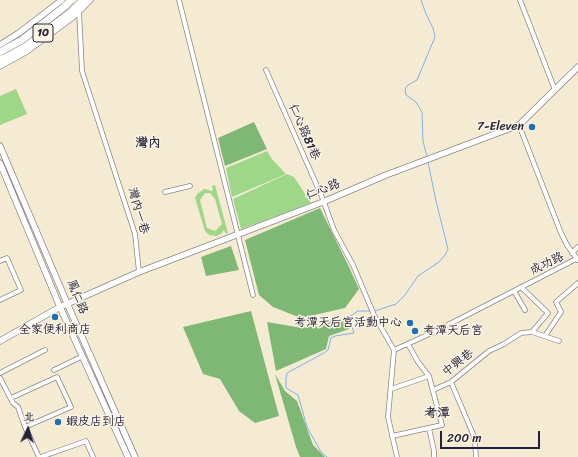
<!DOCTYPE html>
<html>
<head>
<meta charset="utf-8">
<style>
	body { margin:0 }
	#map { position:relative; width:578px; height:457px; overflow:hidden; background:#f5ebd3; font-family:Sriracha,"LXGW WenKai TC",sans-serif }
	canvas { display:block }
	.north { position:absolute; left:8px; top:409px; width:40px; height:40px; -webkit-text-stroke:3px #fcf5e5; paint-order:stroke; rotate:4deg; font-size:11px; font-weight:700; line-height:16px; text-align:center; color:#22223b }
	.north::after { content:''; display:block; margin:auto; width:14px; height:18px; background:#22223b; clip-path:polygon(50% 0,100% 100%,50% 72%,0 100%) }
	.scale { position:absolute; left:440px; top:431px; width:100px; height:18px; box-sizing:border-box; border:2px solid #22223b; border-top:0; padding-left:5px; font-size:12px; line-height:14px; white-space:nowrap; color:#22223b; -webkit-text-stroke:3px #fcf5e5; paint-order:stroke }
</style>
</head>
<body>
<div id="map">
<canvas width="578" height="457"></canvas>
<div class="north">北</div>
<div class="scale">200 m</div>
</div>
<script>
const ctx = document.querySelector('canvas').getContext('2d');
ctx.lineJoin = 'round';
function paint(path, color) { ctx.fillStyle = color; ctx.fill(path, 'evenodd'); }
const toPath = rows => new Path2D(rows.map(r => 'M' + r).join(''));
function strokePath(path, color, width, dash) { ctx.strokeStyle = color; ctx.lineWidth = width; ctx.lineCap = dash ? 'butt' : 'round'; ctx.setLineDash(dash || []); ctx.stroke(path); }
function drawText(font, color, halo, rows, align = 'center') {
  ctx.font = font + ' Sriracha,"LXGW WenKai TC",sans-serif'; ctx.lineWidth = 3; ctx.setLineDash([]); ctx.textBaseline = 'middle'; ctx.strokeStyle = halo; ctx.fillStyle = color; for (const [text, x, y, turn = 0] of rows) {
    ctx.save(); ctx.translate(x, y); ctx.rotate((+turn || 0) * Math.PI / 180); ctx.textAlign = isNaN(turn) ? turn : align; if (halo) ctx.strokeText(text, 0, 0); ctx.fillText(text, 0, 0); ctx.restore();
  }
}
const green = toPath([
	[16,89,27,114,0,125,0,96],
	[267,151,272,159,286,174,232,197,226,168],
	[287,174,294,177,311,203,241,229,233,199],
	[215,185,228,233,226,234,224,230,221,234,216,236,209,235,205,231,195,198,197,194,204,189,213,191,212,186],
	[205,193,210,193,215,199,222,224,215,231,207,228,200,200]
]);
const forest = toPath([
	[254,122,267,149,225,166,218,138],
	[320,208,349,267,359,289,345,308,301,318,273,307,259,295,245,240],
	[231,246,239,270,206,276,201,257],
	[251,311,279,416,255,423,239,411,220,379,203,374,183,327],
	[346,319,349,329,329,336,326,349,276,371,267,322,302,328],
	[275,374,285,391,297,401,313,445,325,457,300,457,296,447]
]);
const stream = toPath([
	[421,0,426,14,433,28,435,37,417,80,408,85,405,89,406,95,416,102,422,112,423,141,427,157],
	[373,311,378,310,396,304,405,295,418,276,439,262,445,255,448,249,436,201,428,162],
	[327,457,321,452,307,427,298,395,286,388,286,379,287,373,324,353,328,350,331,338,335,336,354,333,349,317,358,311,370,311]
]);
const street = toPath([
	[179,0,253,295],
	[520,0,555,90],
	[79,11,82,71,135,234,139,272],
	[266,70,322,197,334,230,353,265,374,315,394,350,388,417,397,457],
	[519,125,561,233,567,245,578,260],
	[165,192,190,186],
	[572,253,578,247],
	[0,261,7,258,21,290,0,300],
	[521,287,548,313,532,332],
	[514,291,525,310],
	[545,336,561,312,556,302,578,283],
	[394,350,436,331,576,259],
	[54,370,83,356],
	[0,373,45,350],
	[0,378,13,403,18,407,25,427,39,457],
	[451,382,473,434,475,442,476,457],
	[391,389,429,376],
	[433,390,451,382,489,351,504,344,521,333,532,332,559,341],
	[11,398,57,377,71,407,25,427],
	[429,428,434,451,434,457],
	[392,436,442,425,429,376,418,362,408,344],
	[41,457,86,441,93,457]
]);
const secondary = toPath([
	[0,45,19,33,62,0],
	[0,66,27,51,74,16,90,0],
	[0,146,67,303,135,457],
	[0,163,60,307,128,457],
	[0,341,60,307,139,272,323,202,386,175,519,125,578,67]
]);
const highway = toPath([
	[0,60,24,47,71,12,83,0]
]);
const highwayBridge = toPath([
	[0,52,22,40,64,7,71,0]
]);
const markers = [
	[532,127,4,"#1f6fb2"],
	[55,317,4,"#1f6fb2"],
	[410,323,4,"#1f6fb2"],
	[415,331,4,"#1f6fb2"],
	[58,422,4,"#1f6fb2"]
];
const shields = [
	[43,33,20]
];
const shieldNames = [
	["10",43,33]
];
const poiNames = [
	["7-Eleven",524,127],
	["考潭天后宮活動中心",402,323],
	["全家便利商店",55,330,"center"],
	["考潭天后宮",423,331,"left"],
	["蝦皮店到店",66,422,"left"]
];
const streetNames = [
	["仁心路81巷",304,132,66],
	["仁心路",323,190,-22],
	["灣內一巷",138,211,74],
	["成功路",547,264,-26],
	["鳳仁路",77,297,67],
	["中興巷",458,363,-38]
];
const neighbourhoodNames = [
	["灣内",148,144],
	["考潭",437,414]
];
paint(green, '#9fd789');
paint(forest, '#7fb875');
strokePath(stream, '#7cb1ea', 1);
strokePath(street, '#8c8687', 5.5);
strokePath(secondary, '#8c8687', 7);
strokePath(highway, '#8c8687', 8);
strokePath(street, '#fff', 4);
strokePath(secondary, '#fff', 5.5);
strokePath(highway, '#fff', 7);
strokePath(highwayBridge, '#8c8687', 8, []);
strokePath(highwayBridge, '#fff', 7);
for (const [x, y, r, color] of markers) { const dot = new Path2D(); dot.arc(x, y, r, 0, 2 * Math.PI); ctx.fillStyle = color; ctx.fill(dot); strokePath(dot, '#fcf5e5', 1.5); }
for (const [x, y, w] of shields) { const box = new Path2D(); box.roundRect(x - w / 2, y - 9, w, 18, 3); ctx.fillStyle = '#fcf5e5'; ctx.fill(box); strokePath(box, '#22223b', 1); }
drawText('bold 11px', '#22223b', null, shieldNames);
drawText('12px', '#22223b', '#fcf5e5', poiNames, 'right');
drawText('12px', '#22223b', '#fcf5e5', streetNames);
drawText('bold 13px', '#22223b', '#fcf5e5', neighbourhoodNames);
</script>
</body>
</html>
